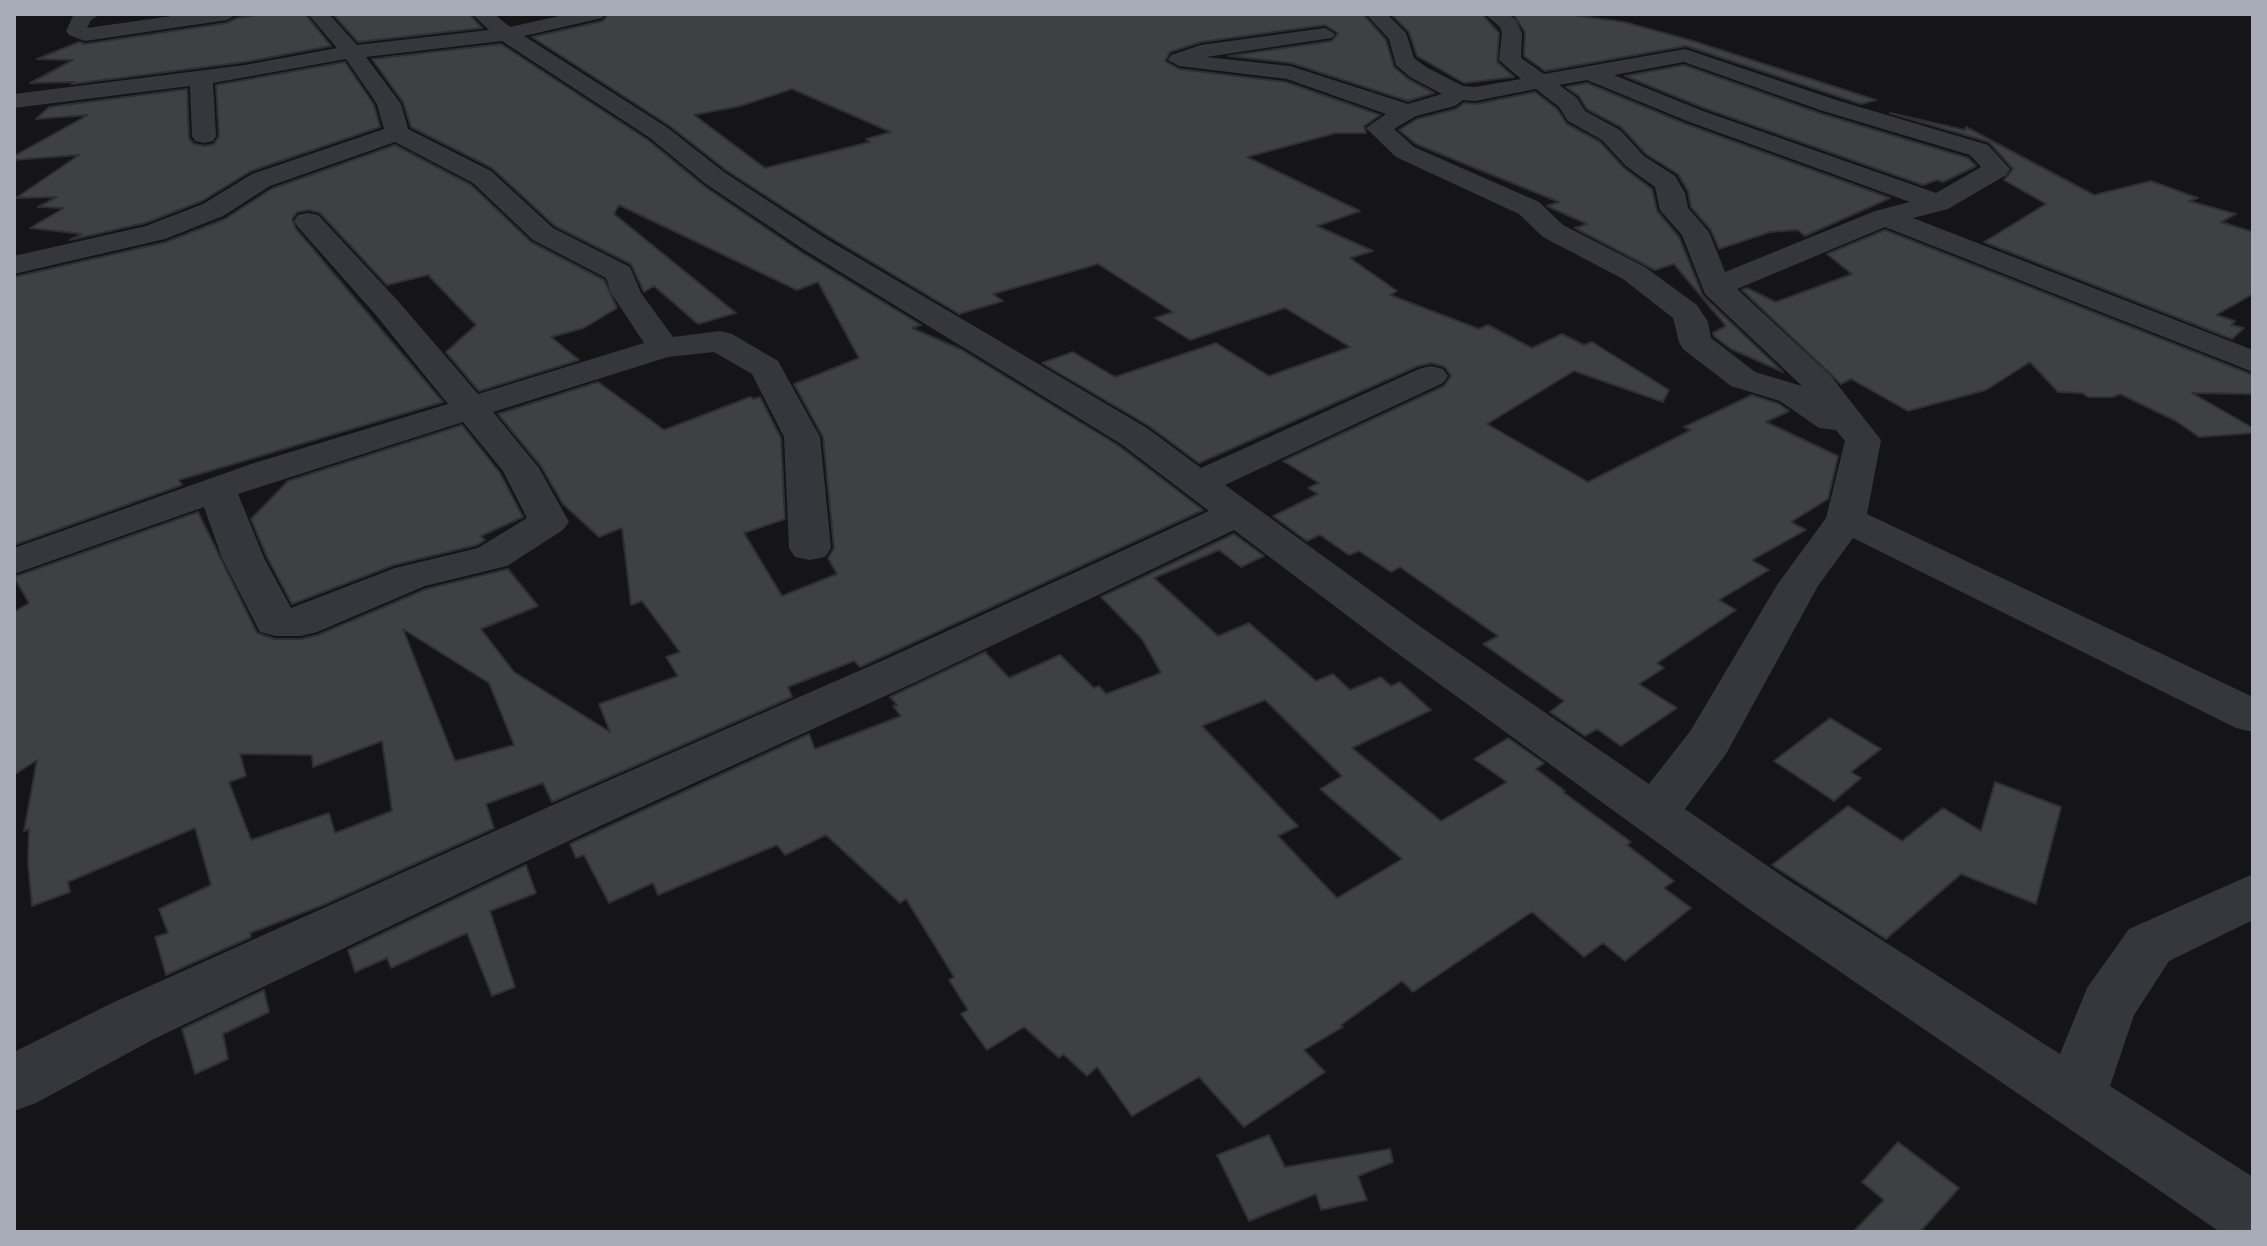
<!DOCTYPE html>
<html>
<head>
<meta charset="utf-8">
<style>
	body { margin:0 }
	#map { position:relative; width:2267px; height:1246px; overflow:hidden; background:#151517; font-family:Figtree,sans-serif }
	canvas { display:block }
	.frame { position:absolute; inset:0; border:16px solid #a7acb7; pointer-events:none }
</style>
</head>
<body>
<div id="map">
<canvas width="2267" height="1246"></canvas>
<div class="frame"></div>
</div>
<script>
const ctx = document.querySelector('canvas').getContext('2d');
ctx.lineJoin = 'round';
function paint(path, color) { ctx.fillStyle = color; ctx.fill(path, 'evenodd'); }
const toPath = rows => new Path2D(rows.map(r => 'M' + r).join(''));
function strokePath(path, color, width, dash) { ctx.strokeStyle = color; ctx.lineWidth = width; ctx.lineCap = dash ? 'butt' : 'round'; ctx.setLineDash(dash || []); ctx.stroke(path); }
const building = toPath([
	[262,14,305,14,331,46,245,62,72,84,74,82,30,83,73,60,37,59,79,42,85,44,227,23,237,18,262,14],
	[333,14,469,14,482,28,358,42,333,14],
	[608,14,1363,14,1386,40,1394,67,1408,79,1434,93,1408,101,1291,63,1229,56,1332,41,1338,33,1325,25,1201,42,1170,52,1165,61,1179,69,1286,82,1380,115,1364,126,1366,133,1336,133,1247,157,1360,211,1317,226,1373,251,1350,258,1397,291,1390,295,1479,329,1488,325,1532,348,1562,334,1584,345,1592,342,1669,390,1663,402,1574,371,1487,424,1588,482,1691,430,1684,427,1752,395,1779,404,1789,411,1766,422,1838,456,1828,499,1791,522,1806,530,1752,560,1769,570,1719,600,1736,610,1657,663,1664,668,1639,684,1677,708,1621,746,1597,729,1585,736,1550,712,1564,701,1483,644,1498,636,1400,567,1391,572,1359,551,1349,555,1320,535,1307,541,1273,516,1318,494,1308,488,1319,483,1283,461,1444,386,1451,376,1445,367,1432,363,1418,366,1199,463,1149,426,1042,363,1073,352,1115,377,1216,343,1269,376,1350,347,1285,308,1190,340,1155,318,1173,312,1098,264,993,294,1003,301,959,314,825,234,726,170,670,126,532,37,603,21,608,14],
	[792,89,891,132,866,139,870,142,765,168,694,115,740,106,792,89],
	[1391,14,1482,14,1499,33,1497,62,1514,77,1464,83,1417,56,1409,32,1391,14],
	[1513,14,1565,14,1624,22,1690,40,1876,100,1861,104,1686,46,1545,71,1524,56,1525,32,1513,14],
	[501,44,648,140,704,186,801,252,921,325,912,328,962,350,1119,446,1203,510,860,667,854,661,788,687,792,697,552,802,543,783,486,804,494,828,323,905,250,933,251,937,166,975,155,937,168,933,159,909,211,885,195,828,68,882,70,892,32,906,28,863,29,829,24,831,37,760,14,775,14,612,29,603,14,577,198,512,257,633,275,639,301,639,318,635,426,589,508,569,538,606,481,629,514,672,610,732,599,704,678,676,666,657,680,652,642,601,631,605,622,528,599,537,563,504,541,466,498,414,598,382,664,430,750,397,754,399,760,397,781,438,785,519,744,533,782,596,837,574,828,558,834,548,823,437,794,384,859,358,818,282,797,290,619,205,614,214,736,313,698,324,654,286,644,292,631,264,555,226,492,168,411,127,403,102,372,59,501,44],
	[403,629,489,683,514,745,455,761,403,629],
	[382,741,392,811,335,833,329,813,251,840,229,782,246,776,240,754,312,755,313,767,382,741],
	[345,62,374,105,380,127,251,171,202,201,145,223,70,240,82,234,30,228,64,208,38,207,57,197,16,198,79,155,14,160,14,156,88,115,36,119,49,107,187,89,189,138,194,144,205,146,214,144,219,136,216,85,345,62],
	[1684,65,1819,113,1968,158,1976,166,1943,182,1937,180,1923,185,1704,108,1625,76,1684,65],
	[1587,83,1686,124,1890,198,1805,236,1798,230,1770,232,1719,249,1711,230,1691,207,1688,191,1678,174,1646,154,1621,127,1587,109,1579,96,1566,87,1587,83],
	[1535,92,1557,109,1567,124,1600,142,1624,168,1652,189,1657,211,1679,237,1703,296,1783,372,1731,349,1714,336,1713,333,1726,326,1674,264,1655,270,1575,228,1587,224,1547,206,1559,202,1416,144,1399,130,1417,119,1456,109,1464,103,1476,104,1535,92],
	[1890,113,1965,130,1966,127,2094,195,2151,181,2198,198,2189,201,2236,214,2221,222,2253,232,2253,294,2216,315,2235,321,2231,325,2244,328,2232,339,1984,242,2046,204,2004,180,2013,169,1989,142,1890,113],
	[395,145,471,185,531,242,604,280,617,308,584,328,551,337,579,360,479,391,446,352,476,325,428,275,387,285,320,213,309,210,297,212,292,219,296,229,443,402,179,480,182,485,14,545,14,277,166,242,225,219,271,189,395,145],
	[1885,230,2253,375,2253,394,2192,393,2253,428,2253,433,2199,437,2176,421,2120,394,2113,397,2088,397,2082,393,2058,392,2030,362,1986,390,1908,411,1851,379,1841,384,1742,290,1747,288,1776,302,1852,274,1827,254,1885,230],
	[462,425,500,473,523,517,481,536,485,540,477,545,394,565,292,604,267,557,251,519,288,481,462,425],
	[1234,534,1264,556,1241,567,1219,550,1154,578,1218,636,1249,623,1316,681,1333,674,1350,690,1381,677,1391,686,1400,682,1431,710,1352,748,1441,821,1507,782,1474,759,1508,738,1544,763,1536,769,1565,791,1563,792,1631,842,1627,845,1674,881,1664,888,1691,908,1625,961,1603,943,1584,957,1532,912,1413,992,1402,981,1341,1025,1343,1027,1304,1050,1325,1072,1244,1127,1199,1077,1132,1116,1097,1067,1087,1076,1063,1054,1059,1058,1024,1027,987,1050,961,1014,968,1010,949,980,954,977,906,899,900,903,826,835,785,855,777,845,658,895,653,883,609,903,584,855,576,858,570,844,809,734,815,749,901,716,893,706,897,705,890,697,985,652,1009,678,1060,655,1094,688,1099,686,1106,694,1161,673,1142,639,1101,597,1234,534],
	[1265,700,1342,776,1320,789,1402,859,1337,898,1278,836,1298,826,1202,726,1265,700],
	[1830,718,1881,749,1851,772,1861,778,1834,801,1774,761,1830,718],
	[1995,782,2061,807,2036,904,1961,874,1886,939,1772,865,1848,806,1902,841,1943,808,1981,831,1995,782],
	[526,865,536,893,490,911,515,987,492,996,467,933,391,968,387,958,355,972,348,950,526,865],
	[264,990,269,1012,223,1034,228,1059,195,1074,182,1029,264,990],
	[1269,1135,1285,1167,1390,1149,1393,1162,1358,1176,1367,1200,1321,1210,1316,1194,1249,1221,1217,1155,1269,1135],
	[1898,1142,1959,1188,1920,1232,1853,1232,1884,1200,1862,1182,1898,1142]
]);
const minor = toPath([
	[74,14,100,14,91,20,87,28,186,14,237,14,227,20,85,41,69,35,66,31,74,14],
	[308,14,329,14,357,45,489,30,472,14,494,14,510,27,568,14,605,14,602,18,524,36,668,128,724,172,823,237,1147,428,1201,468,1419,369,1431,366,1443,369,1448,376,1443,383,1225,485,1418,625,1649,784,1691,730,1777,585,1826,518,1845,441,1836,430,1819,428,1780,401,1731,386,1683,349,1679,342,1673,318,1623,279,1543,237,1519,214,1396,157,1366,128,1386,114,1287,79,1179,66,1168,60,1171,55,1201,45,1325,28,1335,34,1332,38,1206,57,1290,66,1408,104,1442,94,1410,77,1396,65,1389,39,1366,14,1387,14,1406,33,1414,58,1426,67,1463,86,1475,87,1521,79,1499,60,1502,33,1500,27,1485,14,1508,14,1516,20,1522,33,1521,58,1544,74,1685,49,1836,100,1988,145,2010,169,2006,175,1948,209,1913,218,2253,350,2253,372,1885,227,1737,289,1830,375,1881,440,1867,514,2253,697,2253,732,2236,728,1853,538,1818,586,1726,754,1685,809,1788,880,2060,1054,2087,988,2129,929,2253,874,2253,920,2169,961,2134,1015,2110,1086,2253,1177,2253,1232,2220,1232,1750,910,1386,645,1234,530,918,681,600,826,154,1039,36,1103,14,1111,14,1052,112,1003,564,800,886,659,1209,511,1121,444,803,249,706,184,650,138,502,41,366,57,401,104,408,129,491,171,553,228,630,267,641,293,673,337,720,331,732,334,778,361,820,437,831,548,825,557,810,560,795,557,789,548,784,437,752,374,714,352,668,357,493,412,539,468,569,522,563,530,507,566,425,586,317,632,301,636,276,636,260,632,222,558,204,507,14,574,14,548,251,464,448,404,376,315,298,227,294,221,298,215,308,213,318,215,398,301,478,394,644,343,611,293,606,278,533,240,473,183,395,142,270,186,223,216,165,239,14,274,14,256,146,226,203,204,252,174,384,129,377,104,346,59,213,83,216,136,213,141,204,143,195,141,192,136,190,86,14,108,14,94,245,65,337,48,308,14],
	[1684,62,1820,110,1970,155,1981,167,1936,193,1703,111,1614,75,1684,62],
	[1587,80,1687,121,1910,202,1875,211,1725,272,1709,232,1688,208,1685,193,1675,176,1644,156,1620,130,1585,111,1577,98,1559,85,1587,80],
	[1536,89,1559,107,1568,121,1602,140,1626,166,1655,187,1660,210,1682,235,1705,294,1802,386,1755,372,1711,338,1708,322,1697,305,1645,267,1563,225,1539,202,1414,147,1394,129,1416,116,1455,106,1463,100,1475,101,1536,89],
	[463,422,503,471,527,518,478,548,395,568,291,608,264,558,238,494,463,422]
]);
paint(building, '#3f4044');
strokePath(building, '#2f2f33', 2);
paint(minor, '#36373c');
</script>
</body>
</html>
